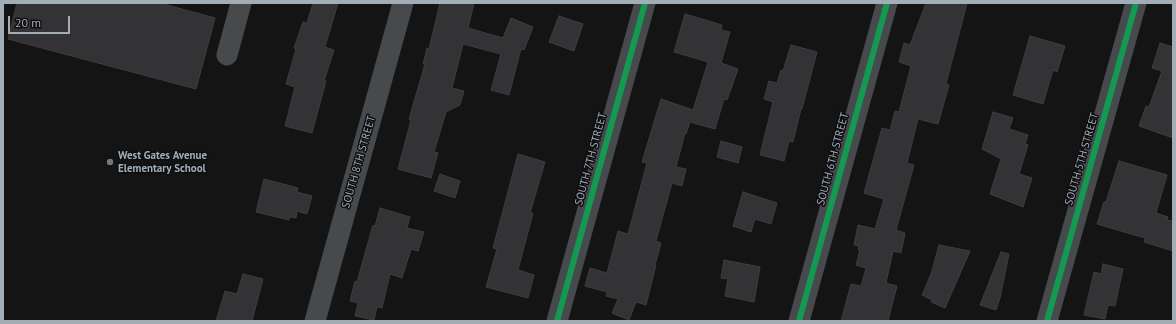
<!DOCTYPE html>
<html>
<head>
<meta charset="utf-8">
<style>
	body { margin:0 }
	#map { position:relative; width:1176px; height:324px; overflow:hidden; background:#141414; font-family:"PT Sans",sans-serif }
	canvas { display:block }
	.frame { position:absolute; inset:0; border:4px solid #a3adb6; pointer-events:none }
	.scale { position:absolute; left:8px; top:16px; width:62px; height:18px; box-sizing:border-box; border:2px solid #a3adb6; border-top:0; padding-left:5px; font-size:12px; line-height:14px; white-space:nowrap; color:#a3adb6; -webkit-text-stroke:3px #0e0e10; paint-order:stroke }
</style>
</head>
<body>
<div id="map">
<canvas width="1176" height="324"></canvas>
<div class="frame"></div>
<div class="scale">20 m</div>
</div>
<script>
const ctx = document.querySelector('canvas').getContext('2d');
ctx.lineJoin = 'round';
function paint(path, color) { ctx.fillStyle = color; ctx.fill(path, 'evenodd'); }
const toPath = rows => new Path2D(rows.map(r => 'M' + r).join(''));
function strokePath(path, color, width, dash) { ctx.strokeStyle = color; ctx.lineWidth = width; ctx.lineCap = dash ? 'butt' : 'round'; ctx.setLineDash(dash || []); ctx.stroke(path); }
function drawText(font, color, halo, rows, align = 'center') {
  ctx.font = font + ' "PT Sans",sans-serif'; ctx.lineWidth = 3; ctx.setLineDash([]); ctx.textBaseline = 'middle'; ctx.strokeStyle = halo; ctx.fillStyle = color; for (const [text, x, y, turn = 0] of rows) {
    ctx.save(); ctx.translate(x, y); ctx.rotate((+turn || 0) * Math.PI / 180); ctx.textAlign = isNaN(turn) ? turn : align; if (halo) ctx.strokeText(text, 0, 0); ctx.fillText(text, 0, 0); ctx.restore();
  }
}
const building = toPath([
	[17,3,168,3,167,5,215,18,196,89,8,39,17,3],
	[313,3,338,3,325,47,334,50,324,81,326,81,312,133,285,126,295,87,286,84,296,49,294,48,303,22,307,23,313,3],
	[440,3,474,3,468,28,503,38,511,18,533,27,524,50,521,49,509,95,491,90,501,54,463,44,452,88,464,91,460,105,446,112,434,152,438,153,431,178,398,169,411,120,409,119,425,64,423,64,427,48,429,49,440,3],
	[926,3,967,3,946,84,949,85,938,124,918,119,907,163,914,165,896,230,905,233,901,253,893,251,886,283,897,286,888,321,841,321,851,284,861,286,866,268,856,265,860,250,858,250,859,246,854,245,858,225,875,229,884,199,864,193,882,128,890,130,895,111,899,112,911,66,899,62,904,43,910,45,926,3],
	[685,14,722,25,721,30,730,32,721,63,738,69,727,100,724,99,715,129,690,122,686,134,685,133,676,167,686,169,682,186,672,183,656,241,661,243,655,265,656,265,646,305,636,302,629,320,612,313,618,299,606,296,607,292,585,286,590,268,607,273,618,231,628,234,647,163,642,162,661,99,693,110,708,62,674,52,685,14],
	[559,16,583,24,574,51,549,42,559,16],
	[1030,36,1065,46,1057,72,1053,70,1043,104,1013,95,1030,36],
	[1160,43,1173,47,1173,138,1139,126,1146,106,1149,107,1162,71,1152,68,1160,43],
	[791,45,817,52,802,109,801,109,793,142,789,141,784,161,760,155,773,102,764,99,769,81,777,83,781,70,783,71,791,45],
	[993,112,1013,118,1009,129,1028,135,1025,144,1028,145,1019,174,1032,178,1023,207,990,194,1001,159,982,149,993,112],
	[721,141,742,147,738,163,717,157,721,141],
	[518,154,545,162,530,213,533,213,518,270,534,275,528,298,486,287,497,249,493,248,518,154],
	[1119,161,1167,175,1156,213,1168,217,1167,220,1173,221,1173,251,1144,242,1145,238,1097,224,1104,202,1106,202,1119,161],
	[440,174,460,181,455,198,434,191,440,174],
	[264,179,298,188,297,192,312,196,307,214,297,211,296,218,289,217,289,220,256,212,264,179],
	[743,192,777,203,771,224,755,219,751,232,733,226,743,192],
	[380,208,410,217,407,228,424,232,418,251,411,249,402,278,390,274,382,308,377,307,374,320,355,316,358,303,350,301,355,281,357,282,373,225,375,226,380,208],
	[939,245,970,251,945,308,931,302,932,300,922,295,931,274,939,245],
	[1001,252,1009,254,1000,298,996,310,980,305,1001,252],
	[724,260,760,267,754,302,725,296,728,279,721,278,724,260],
	[1103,264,1123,269,1115,306,1108,305,1105,319,1084,315,1094,272,1101,274,1103,264],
	[243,274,263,279,252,321,216,321,225,291,237,294,243,274]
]);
const minor = toPath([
	[227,55,241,3],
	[315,321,403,3],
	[557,321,645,3],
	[799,321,887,3],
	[1047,321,1136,3]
]);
const cycleway = toPath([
	[557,321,645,3],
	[799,321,887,3],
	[1047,321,1136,3]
]);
const markers = [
	[110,162,4,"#71777d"]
];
const poiNames = [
	["West Gates Avenue",118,156],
	["Elementary School",118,169]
];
const streetNames = [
	["SOUTH 7TH STREET",591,159,-75],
	["SOUTH 6TH STREET",833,159,-75],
	["SOUTH 5TH STREET",1082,159,-74],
	["SOUTH 8TH STREET",359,162,-74]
];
paint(building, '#333335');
strokePath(building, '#3c3e40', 1);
strokePath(minor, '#474a4d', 21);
strokePath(cycleway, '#139951', 6);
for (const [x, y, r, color] of markers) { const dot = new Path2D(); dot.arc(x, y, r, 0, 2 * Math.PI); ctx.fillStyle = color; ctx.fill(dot); strokePath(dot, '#0e0e10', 1.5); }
drawText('bold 11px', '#a3adb6', '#0e0e10', poiNames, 'left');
drawText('11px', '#a3adb6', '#0e0e10', streetNames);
</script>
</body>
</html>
